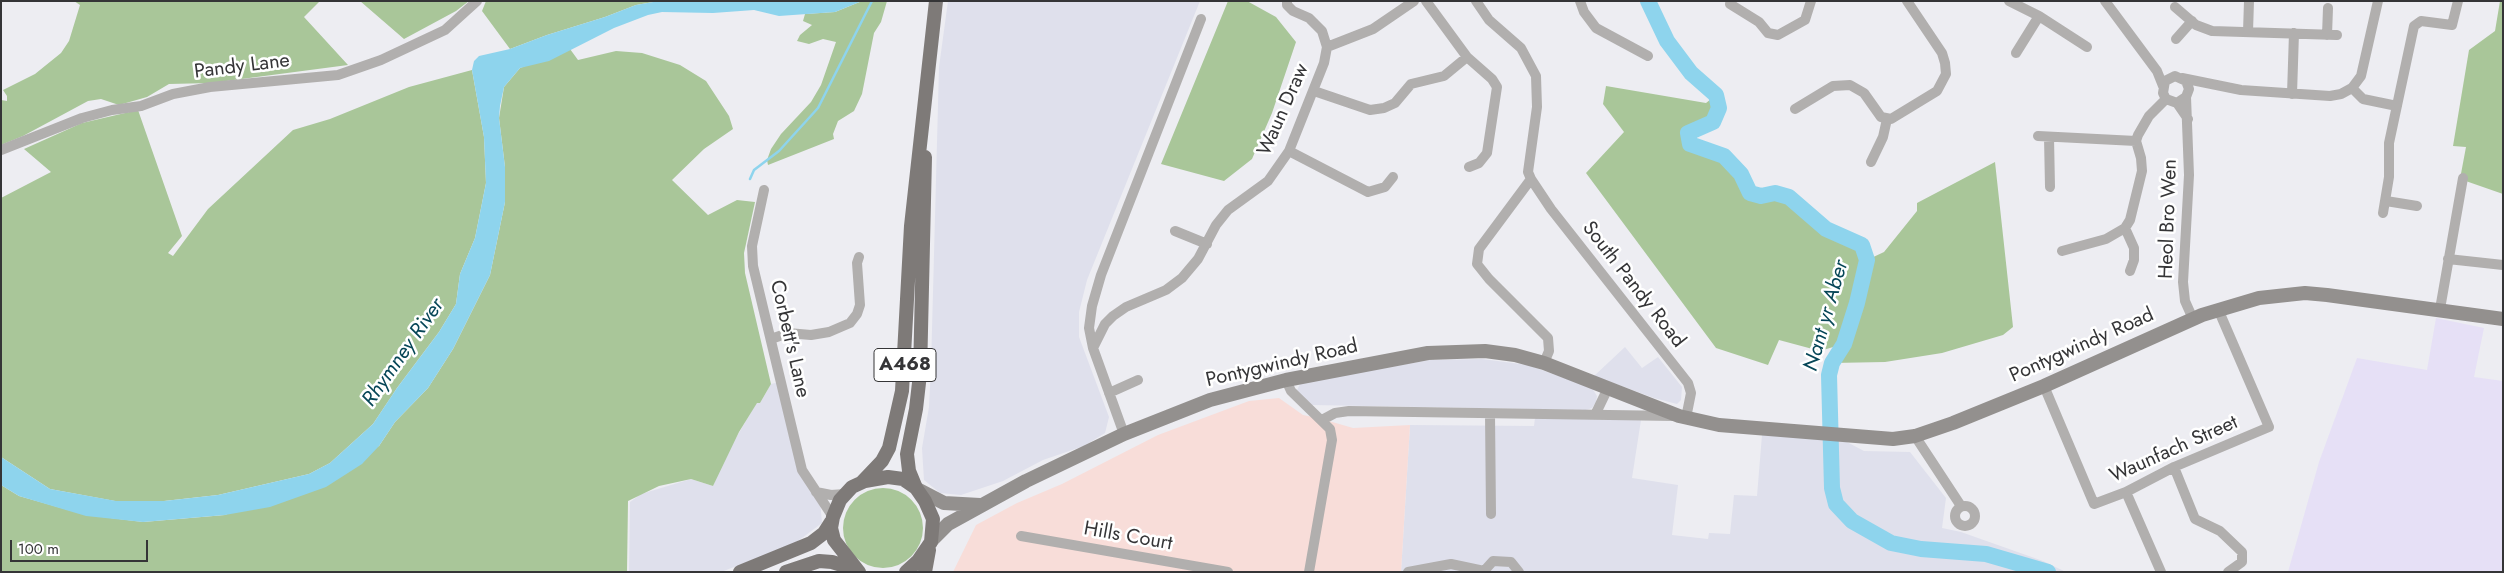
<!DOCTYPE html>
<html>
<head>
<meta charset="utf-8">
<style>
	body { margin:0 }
	#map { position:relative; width:2504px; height:573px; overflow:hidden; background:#ededf2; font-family:Jost,sans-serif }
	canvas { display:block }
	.frame { position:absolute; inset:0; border:2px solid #353537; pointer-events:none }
	.scale { position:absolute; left:10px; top:540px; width:138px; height:22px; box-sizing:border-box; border:2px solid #353537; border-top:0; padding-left:6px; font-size:15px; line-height:18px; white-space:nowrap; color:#353537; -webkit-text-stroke:4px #fff; paint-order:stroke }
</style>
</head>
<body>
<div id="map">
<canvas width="2504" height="573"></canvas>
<div class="frame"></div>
<div class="scale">100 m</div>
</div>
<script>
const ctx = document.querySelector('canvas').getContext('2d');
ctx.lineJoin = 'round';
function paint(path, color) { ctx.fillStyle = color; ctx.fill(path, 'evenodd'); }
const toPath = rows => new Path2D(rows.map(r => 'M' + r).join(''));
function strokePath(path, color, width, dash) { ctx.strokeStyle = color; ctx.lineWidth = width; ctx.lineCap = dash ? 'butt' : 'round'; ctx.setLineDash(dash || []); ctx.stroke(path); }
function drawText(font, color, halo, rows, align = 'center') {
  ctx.font = font + ' Jost,sans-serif'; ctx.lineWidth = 5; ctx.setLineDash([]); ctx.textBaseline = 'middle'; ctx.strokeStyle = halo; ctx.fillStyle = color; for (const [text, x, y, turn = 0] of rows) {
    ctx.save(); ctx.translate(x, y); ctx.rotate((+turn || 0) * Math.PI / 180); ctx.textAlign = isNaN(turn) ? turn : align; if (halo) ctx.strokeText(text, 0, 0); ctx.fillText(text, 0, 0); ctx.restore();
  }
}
const built = toPath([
	[948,1,1200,1,1087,280,1079,312,1079,337,1109,417,1105,433,1084,446,1043,460,1003,481,961,495,940,493,924,480,922,448,929,407,931,367,939,67],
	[1625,347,1642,368,1658,357,1682,387,1681,400,1677,404,1654,398,1594,376],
	[1482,359,1528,365,1592,388,1597,396,1596,402,1592,408,1586,410,1312,405,1300,395,1297,390,1300,384,1348,374,1430,360],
	[779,382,789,436,820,500,822,523,794,544,721,572,629,572,630,502,641,494,691,479,713,486,722,462,757,402,760,403,771,384],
	[1535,418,1641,420,1632,478,1678,485,1672,535,1708,539,1709,533,1730,534,1734,495,1757,496,1762,435,1843,440,1864,451,1910,452,1946,498,1942,528,1961,532,2043,561,2066,572,1401,572,1410,425,1534,426]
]);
const industrial = toPath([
	[1279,398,1303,415,1322,419,1353,428,1410,425,1401,572,953,572,976,525,1017,503,1062,484,1158,435,1249,401]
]);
const education = toPath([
	[2436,318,2484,328,2474,377,2503,381,2503,572,2288,572,2319,462,2357,358,2427,370]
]);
const green = toPath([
	[74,1,320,1,304,17,348,65,211,83,169,84,147,97,119,105,101,99,88,101,23,136,1,145,1,100,7,101,7,96,3,90,35,74,61,53,69,41,80,5],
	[360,1,469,1,456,11,404,39],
	[486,1,659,1,636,5,605,17,547,35,510,49,482,11],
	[862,1,887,1,881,22,874,33,862,94,854,111,838,121,833,134,834,139,768,165,767,160,771,149,781,134,811,102,821,85,836,42,823,39,809,44,797,41,800,35,812,25,803,21,805,14,835,12],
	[1228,1,1247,1,1276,17,1296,42,1272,113,1252,159,1224,181,1161,164],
	[2500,1,2503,1,2503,194,2460,179,2466,147,2453,146,2469,50,2495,31],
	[570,49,578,60,616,51,642,53,680,65,706,81,729,116,733,129,704,149,672,180,708,215,737,200,755,202,744,253,745,273,771,384,760,403,757,403,739,432,713,486,691,479,659,486,628,501,627,572,1,572,1,485,19,496,86,515,143,522,225,515,379,446,395,422,428,388,453,349,490,275,505,202,505,167,499,118,504,87,520,68],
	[472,70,484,137,486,183,475,238,460,274,456,304,439,332,397,388,373,424,330,463,309,474,218,495,164,501,115,501,50,489,1,457,1,198,51,172,24,149,82,123,138,110,182,236,168,253,173,256,208,209,293,130,330,119,409,87],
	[1606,86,1706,103,1716,95,1719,108,1713,122,1688,133,1691,144,1724,156,1741,174,1750,193,1761,196,1775,193,1789,197,1826,229,1862,245,1867,260,1884,252,1917,211,1917,203,1995,162,2013,327,2003,335,1942,353,1885,362,1832,363,1843,344,1820,351,1779,340,1768,365,1716,348,1586,173,1624,132,1603,104],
	'843 528a40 40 0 1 1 80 0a40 40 0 1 1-80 0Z'
]);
const water = toPath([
	[659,1,862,1,835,12,779,16,754,10,713,13,662,12,648,15,614,28,549,61,520,68,504,87,500,106,499,118,505,167,505,202,490,275,453,349,428,388,395,422,379,446,362,464,326,487,270,507,225,515,143,522,86,516,19,496,1,485,1,457,50,489,116,501,164,501,218,495,309,474,330,463,373,424,397,388,439,332,456,304,460,274,475,238,486,183,484,137,472,70,474,61,479,56,510,49,547,35,605,17,636,5]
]);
const stream = toPath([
	[750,179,754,170,779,151,818,108,872,1]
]);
const river = toPath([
	[1648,1,1667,41,1691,73,1716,95,1719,108,1713,122,1688,133,1690,144,1724,156,1741,174,1750,193,1761,196,1775,193,1789,197,1826,229,1862,245,1867,260,1857,303,1844,344,1832,363,1829,375,1832,488,1836,504,1852,521,1891,543,1921,549,1986,554,2048,572]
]);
const minor = toPath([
	[1426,1,1467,57,1492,79,1497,87,1487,153,1479,163,1469,167],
	[1476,1,1489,20,1521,48,1536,76,1537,107,1528,172,1531,179,1479,249,1477,264,1489,279,1548,338,1549,351,1544,363],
	[1580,1,1584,12,1596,28,1648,56],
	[2009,1,2039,16,2087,47],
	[2105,1,2157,71,2163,86],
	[1730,4,1759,22,1768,33,1778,35,1805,20,1811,1],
	[2175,7,2196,25,2212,31,2337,35],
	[2248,32,2249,1],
	[2327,35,2328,8],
	[2176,39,2192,21],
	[1327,47,1373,29,1414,1],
	[2016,53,2039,16],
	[2182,78,2241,90,2330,96,2341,94,2352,88,2361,76,2378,1],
	[2352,88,2363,99,2397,106],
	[1314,91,1370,110,1384,108,1395,103,1411,84,1444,76,1467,57],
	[2292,94,2294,33],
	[2186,97,2189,175,2183,282,2185,301,2193,319],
	[2177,103,2186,97,2189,89,2186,81,2175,76,2165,81,2163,93,2166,99,2177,103,2188,119],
	[1795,109,1833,86,1850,85,1864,93,1881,117,1891,119,1937,91,1946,74,1945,63,1942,53,1907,1],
	[2038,136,2136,141],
	[2049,137,2050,187],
	[1,150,82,118,112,110,141,106,173,94,210,87,338,75,381,60,445,30,477,1],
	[1289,151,1368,192,1385,187,1393,177],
	[1871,162,1883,137,1887,119],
	[1531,179,1551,209,1688,383,1691,393,1686,418],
	[764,190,752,246,753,266,802,470,833,517],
	[2386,201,2417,206],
	[2383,213,2389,177,2389,143,2414,26,2421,21,2452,25,2458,1],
	[2125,228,2134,248,2134,260,2130,271],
	[1175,231,1207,244],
	[2062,251,2106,239,2125,228,2130,220,2142,171,2141,158,2136,141,2138,135,2149,116,2166,99],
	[2448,259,2503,265],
	[2440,309,2463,178],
	[771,339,788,333,811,335,829,332,850,323,857,314,860,305,857,263,859,257],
	[1093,348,1105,324,1113,316,1126,307,1166,290,1182,278,1198,259,1216,225,1228,210,1268,181,1289,151,1324,63,1327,47,1322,31,1309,18,1293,11,1287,5,1287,1],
	[1286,380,1291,391,1330,429,1332,440,1309,572],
	[2044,386,2094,504,2126,492,2174,467,2269,427,2218,309],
	[1109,393,1138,380],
	[1490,414,1491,514],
	[1595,415,1608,388],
	[1322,420,1335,413,1349,411,1674,416],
	[1124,434,1093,348,1089,328,1092,306,1101,275,1201,19],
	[1915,436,1961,506],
	[2174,467,2195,519,2220,531,2242,552,2242,562,2228,572],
	[816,492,831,495,845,494],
	[2126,492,2161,572],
	'1955 516a10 10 0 1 1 20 0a10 10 0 1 1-20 0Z',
	[1021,536,1228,572],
	[1408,572,1451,564,1484,571,1493,561,1511,562,1519,572]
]);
const secondary = toPath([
	[917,489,944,503,980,505],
	[932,540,948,524,1026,481,1124,434,1210,400,1286,380,1428,353,1485,351,1515,355,1544,363,1679,416,1719,425,1893,439,1915,436,1953,423,2044,386,2202,315,2259,298,2305,293,2327,295,2503,319]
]);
const primary = toPath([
	[862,482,882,461,889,448,902,391,911,226,936,1],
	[916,488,909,471,907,454,916,409,920,374,925,157],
	[740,572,811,543,824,533,831,522],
	[786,572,819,561,832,562,854,569],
	[859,572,834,540,831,528,833,517,840,500,852,487,865,481,888,477,903,479,916,488,925,501,933,519,931,542,918,561,906,572],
	[925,572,929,550]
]);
const shields = [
	[905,365,62]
];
const shieldNames = [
	["A468",905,365]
];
const streetNames = [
	["Pandy Lane",242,67,-7],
	["Waun Draw",1284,110,-66],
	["Heol Bro Wen",2169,219,-88],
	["South Pandy Road",1633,285,52],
	["Corbett's Lane",789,339,77],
	["Pontygwindy Road",2082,346,-24],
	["Pontygwindy Road",1282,364,-13],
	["Waunfach Street",2174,450,-24],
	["Hills Court",1128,537,10]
];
const waterNames = [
	["Nant yr Aber",1827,316,-74],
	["Rhymney River",404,353,-55]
];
paint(built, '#dfe0ec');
paint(industrial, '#f8ddd9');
paint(education, '#e6e0f6');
paint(green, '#a9c699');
paint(water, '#8ed4ed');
strokePath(stream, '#8ed4ed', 2.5);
strokePath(river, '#8ed4ed', 16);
strokePath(minor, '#b1afae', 10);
strokePath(secondary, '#93908e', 14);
strokePath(primary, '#7e7a78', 14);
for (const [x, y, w] of shields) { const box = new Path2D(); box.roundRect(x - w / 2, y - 16.5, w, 33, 4); ctx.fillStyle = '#fff'; ctx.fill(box); strokePath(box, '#353537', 1); }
drawText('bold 19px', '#353537', null, shieldNames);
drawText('20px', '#353537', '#fff', streetNames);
drawText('italic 21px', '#064657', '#fff', waterNames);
</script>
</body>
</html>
